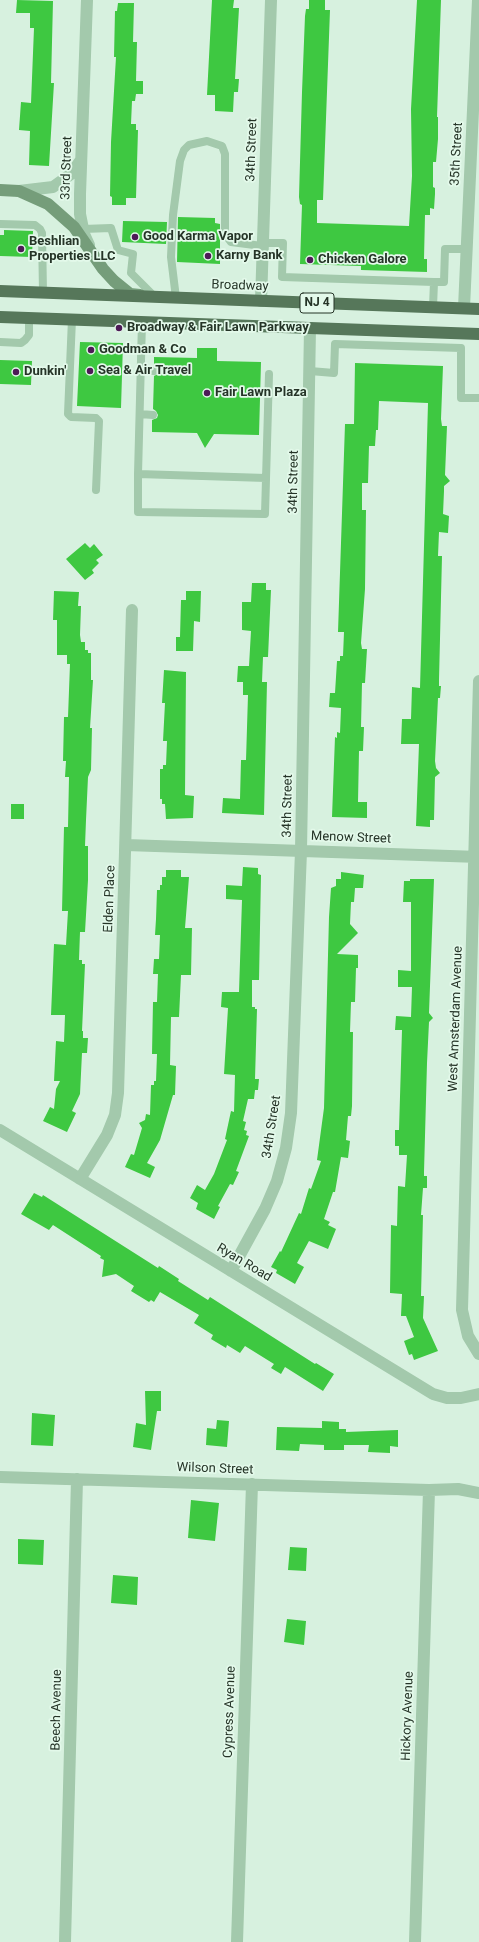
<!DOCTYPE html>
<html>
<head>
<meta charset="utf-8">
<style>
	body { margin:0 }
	canvas { display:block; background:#d7f1df }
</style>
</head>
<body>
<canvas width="479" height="1942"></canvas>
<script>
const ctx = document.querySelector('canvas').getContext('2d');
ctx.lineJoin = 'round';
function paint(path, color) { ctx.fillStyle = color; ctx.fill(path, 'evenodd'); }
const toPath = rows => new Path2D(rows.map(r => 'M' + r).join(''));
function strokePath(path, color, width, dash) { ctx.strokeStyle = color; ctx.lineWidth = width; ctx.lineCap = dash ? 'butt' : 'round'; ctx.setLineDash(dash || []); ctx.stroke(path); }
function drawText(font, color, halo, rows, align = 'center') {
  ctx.font = font + ' Roboto,sans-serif'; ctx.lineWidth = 3.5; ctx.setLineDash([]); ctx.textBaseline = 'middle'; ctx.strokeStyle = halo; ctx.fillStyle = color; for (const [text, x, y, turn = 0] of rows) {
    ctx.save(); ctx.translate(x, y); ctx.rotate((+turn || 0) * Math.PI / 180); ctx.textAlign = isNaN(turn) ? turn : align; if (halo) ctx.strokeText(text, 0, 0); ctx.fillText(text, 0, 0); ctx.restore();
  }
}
const building = toPath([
	[17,0,53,1,51,83,54,83,49,166,29,165,30,131,19,130,21,102,31,103,34,28,30,28,30,13,16,13],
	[212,0,234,0,233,8,239,8,235,79,239,79,238,92,234,92,233,112,215,111,215,95,207,95],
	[309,0,325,0,325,10,330,10,323,200,317,200,317,223,409,226,412,176,411,109,417,0,441,0,437,117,438,117,438,139,436,162,433,162,433,187,435,188,435,194,434,209,430,208,430,215,425,215,424,259,427,259,427,272,361,270,361,266,300,264,302,205,300,204,299,197,302,92,305,16,306,9,309,9],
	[118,3,134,3,133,42,137,42,136,81,143,81,143,94,136,94,135,101,132,101,131,124,136,124,136,130,138,130,136,198,126,198,126,205,112,205,112,197,110,196,111,142,116,57,114,57,115,11,117,11],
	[178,217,215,218,215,223,220,224,220,264,177,262],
	[123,221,167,222,166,244,122,242],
	[4,230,33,231,32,257,0,256,0,235,4,235],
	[80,342,123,343,121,408,77,406],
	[197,348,217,348,217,361,261,362,259,435,214,434,205,448,197,433,152,432,152,420,157,418,158,415,156,411,153,409,154,376,158,374,159,371,157,367,154,365,154,357,197,358],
	[0,360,32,361,31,385,0,384],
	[355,363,443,366,441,419,442,426,447,426,445,475,450,481,444,486,444,491,443,514,449,516,448,533,439,532,438,556,442,556,439,680,439,686,441,686,440,698,438,698,435,761,436,768,440,773,435,777,434,820,430,820,430,827,416,826,419,744,401,744,402,719,411,719,412,687,420,688,428,403,379,401,378,430,376,430,375,446,369,446,368,483,362,483,362,510,366,510,365,589,361,643,362,649,367,649,365,683,362,683,361,727,364,727,363,751,359,751,358,802,367,802,367,818,332,817,335,737,337,738,337,732,340,733,341,708,329,707,330,693,335,693,337,661,340,661,340,656,343,656,344,632,338,632,345,424,354,424],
	[85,543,90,548,94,544,103,555,96,560,99,563,92,570,94,573,85,580,66,559],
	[252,583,266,583,266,590,271,590,268,657,263,657,262,682,267,682,264,815,222,813,223,798,240,799,241,760,246,760,248,695,243,695,243,682,237,682,238,666,249,666,251,631,242,630,242,602,251,602],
	[54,591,79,592,78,606,81,606,80,635,81,642,85,642,85,650,88,650,88,653,91,653,91,680,93,680,90,728,92,728,91,770,88,777,86,820,85,846,88,846,88,880,85,932,80,932,79,960,82,960,82,964,85,964,82,1031,83,1031,83,1038,88,1038,87,1053,82,1053,80,1094,72,1111,76,1113,67,1132,43,1121,50,1107,54,1109,56,1089,60,1081,54,1081,56,1041,64,1042,65,1015,51,1015,54,944,66,945,68,911,62,911,64,827,68,827,69,777,65,777,66,761,63,761,64,717,68,717,70,664,67,664,67,655,57,655,57,620,53,620],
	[186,591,201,591,200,622,194,621,193,651,176,651,176,637,180,637,181,600,186,600],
	[164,670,186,672,185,795,194,796,193,818,166,819,165,804,162,804,162,799,160,799,160,769,163,769,163,765,166,765,167,741,163,741,165,703,162,703],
	[11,804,24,804,24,819,11,819],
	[243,867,258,868,258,874,261,875,259,980,252,980,252,1007,255,1007,255,1009,257,1009,255,1079,259,1079,258,1090,255,1090,254,1099,248,1099,243,1121,246,1122,244,1130,247,1131,246,1135,249,1136,236,1171,239,1172,233,1185,230,1184,218,1206,220,1207,214,1219,196,1209,198,1203,190,1198,197,1185,205,1190,214,1174,227,1140,225,1139,231,1111,234,1112,235,1075,224,1074,228,1008,221,1007,222,992,239,992,242,900,226,899,226,885,242,886],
	[166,870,181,870,181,877,189,877,185,928,192,928,191,975,181,975,179,1017,171,1017,170,1065,176,1066,175,1095,173,1095,160,1140,147,1163,155,1167,150,1178,125,1167,131,1154,134,1155,142,1128,139,1123,145,1120,146,1114,150,1115,151,1085,154,1085,154,1081,156,1081,157,1054,152,1054,153,1002,157,1002,158,974,153,974,154,959,159,959,160,935,155,935,156,919,157,890,160,890,160,885,162,885,162,877,166,877],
	[341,872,364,875,363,888,355,888,354,902,351,902,350,924,358,933,337,954,358,955,358,968,356,968,355,1002,351,1002,350,1032,353,1032,352,1106,351,1116,348,1116,346,1140,350,1141,348,1158,341,1157,335,1192,333,1192,324,1219,330,1222,328,1225,336,1229,328,1249,309,1241,297,1263,304,1267,295,1284,276,1273,277,1270,271,1267,280,1251,281,1252,299,1213,301,1214,309,1188,311,1189,321,1161,317,1160,324,1108,329,917,331,888,336,886,336,879,341,879],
	[410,879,434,879,429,1013,433,1018,429,1022,427,1063,424,1172,424,1176,427,1176,427,1188,423,1188,421,1215,423,1215,421,1296,424,1296,423,1318,438,1351,414,1360,412,1354,409,1355,404,1341,414,1337,406,1316,401,1316,402,1294,390,1293,391,1225,397,1226,398,1186,405,1187,407,1155,399,1155,399,1146,395,1146,395,1130,399,1130,402,1030,395,1030,396,1016,411,1017,412,987,398,987,398,970,411,971,411,902,403,902,404,881,410,881],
	[34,1193,42,1197,43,1195,158,1268,159,1266,179,1279,178,1281,208,1300,210,1297,315,1364,316,1363,334,1374,323,1391,285,1367,281,1374,271,1368,274,1364,245,1346,240,1353,227,1345,226,1348,211,1339,213,1335,194,1323,199,1315,160,1292,154,1302,151,1300,149,1302,131,1291,134,1286,116,1274,102,1277,104,1260,100,1258,101,1256,53,1225,49,1230,21,1214],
	[145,1391,161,1391,161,1411,157,1411,151,1450,133,1447,136,1423,146,1425],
	[32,1413,55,1415,53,1446,31,1445],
	[217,1420,229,1421,227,1447,206,1445,207,1428,216,1429],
	[322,1421,339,1422,339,1429,346,1429,346,1432,398,1430,398,1447,390,1446,390,1453,368,1452,369,1445,344,1445,344,1450,324,1450,324,1445,300,1444,299,1451,276,1450,277,1427,322,1428],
	[191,1500,219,1503,215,1541,188,1538],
	[18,1539,44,1540,43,1565,18,1564],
	[290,1547,307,1548,306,1571,288,1570],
	[113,1575,138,1577,137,1605,111,1603],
	[287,1619,306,1621,304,1645,284,1642]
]);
const lane = toPath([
	[0,224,35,225,40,229,42,233,43,293],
	[83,229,111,228,118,250,133,254,131,273,155,297],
	[263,243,283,243,282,277,434,282,444,282,445,249,467,249],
	[176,298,171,257,173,215,180,161,184,150,189,145,207,141,222,146,225,154,225,234,231,242,262,246],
	[433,307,434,282],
	[72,319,68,414,71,417,96,418,99,421,96,490],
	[142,322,138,474,266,478],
	[0,342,21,343,25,340,29,335,29,318],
	[141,370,154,371],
	[310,371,334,373,335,344,461,348,461,398,479,398],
	[140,414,153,415],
	[138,474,138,512,265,514,269,374]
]);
const street = toPath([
	[87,0,80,194,80,214,84,234,89,245],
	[19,191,53,187,71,174,81,160],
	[261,301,271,0],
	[464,308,478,0],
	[479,681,462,1310,468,1336,479,1354],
	[126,845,479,857],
	[0,1130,433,1394,447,1398,461,1398,479,1394],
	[80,1179,107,1135,115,1115,118,1093,132,610],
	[231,1271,265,1209,277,1181,286,1148,291,1113,301,851,310,328],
	[0,1477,429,1490,458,1489,479,1493],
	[65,1942,77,1479],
	[237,1942,252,1484],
	[415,1942,429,1490]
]);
const secondary = toPath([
	[0,190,19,191,48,204,74,227,103,269,114,281,130,294,140,295]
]);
const primary = toPath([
	[0,291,479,309],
	[0,317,479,334]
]);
const markers = [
	[135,237,4,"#4d1a56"],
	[21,249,4,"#4d1a56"],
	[208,256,4,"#4d1a56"],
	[310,260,4,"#4d1a56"],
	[119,328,4,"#4d1a56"],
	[91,350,4,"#4d1a56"],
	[90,371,4,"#4d1a56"],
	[16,372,4,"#4d1a56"],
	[207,393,4,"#4d1a56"]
];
const shields = [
	[317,303,34]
];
const shieldNames = [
	["NJ 4",317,303]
];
const streetNames = [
	["34th Street",252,150,-88],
	["35th Street",457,154,-87],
	["33rd Street",67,168,-88],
	["Broadway",240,286,2],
	["34th Street",294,482,-89],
	["34th Street",288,806,-89],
	["Menow Street",351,838,2],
	["Elden Place",110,899,-88],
	["West Amsterdam Avenue",456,1019,-88],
	["34th Street",272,1127,-81],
	["Ryan Road",244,1263,31],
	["Wilson Street",215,1469,2],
	["Beech Avenue",57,1710,-89],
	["Cypress Avenue",230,1712,-88],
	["Hickory Avenue",408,1716,-88]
];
const poiNames = [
	["Good Karma Vapor",143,237],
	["Beshlian",29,242],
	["Properties LLC",29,257],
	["Karny Bank",216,256],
	["Chicken Galore",318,260],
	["Broadway & Fair Lawn Parkway",127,328],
	["Goodman & Co",99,350],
	["Sea & Air Travel",98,371],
	["Dunkin'",24,372],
	["Fair Lawn Plaza",215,393]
];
paint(building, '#3ec841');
strokePath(lane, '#a3c9ac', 8);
strokePath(street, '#a3c9ac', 12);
strokePath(secondary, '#759d7a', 12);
strokePath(primary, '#56775a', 12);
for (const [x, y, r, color] of markers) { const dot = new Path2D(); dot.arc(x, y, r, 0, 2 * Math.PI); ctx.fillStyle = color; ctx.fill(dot); strokePath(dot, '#e3f9ea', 1.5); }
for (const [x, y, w] of shields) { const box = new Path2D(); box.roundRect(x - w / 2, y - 10, w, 20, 3); ctx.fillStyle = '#e3f9ea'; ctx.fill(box); strokePath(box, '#253427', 1); }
drawText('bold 12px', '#253427', null, shieldNames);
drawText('13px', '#253427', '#e3f9ea', streetNames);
drawText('bold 13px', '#253427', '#e3f9ea', poiNames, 'left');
</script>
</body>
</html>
